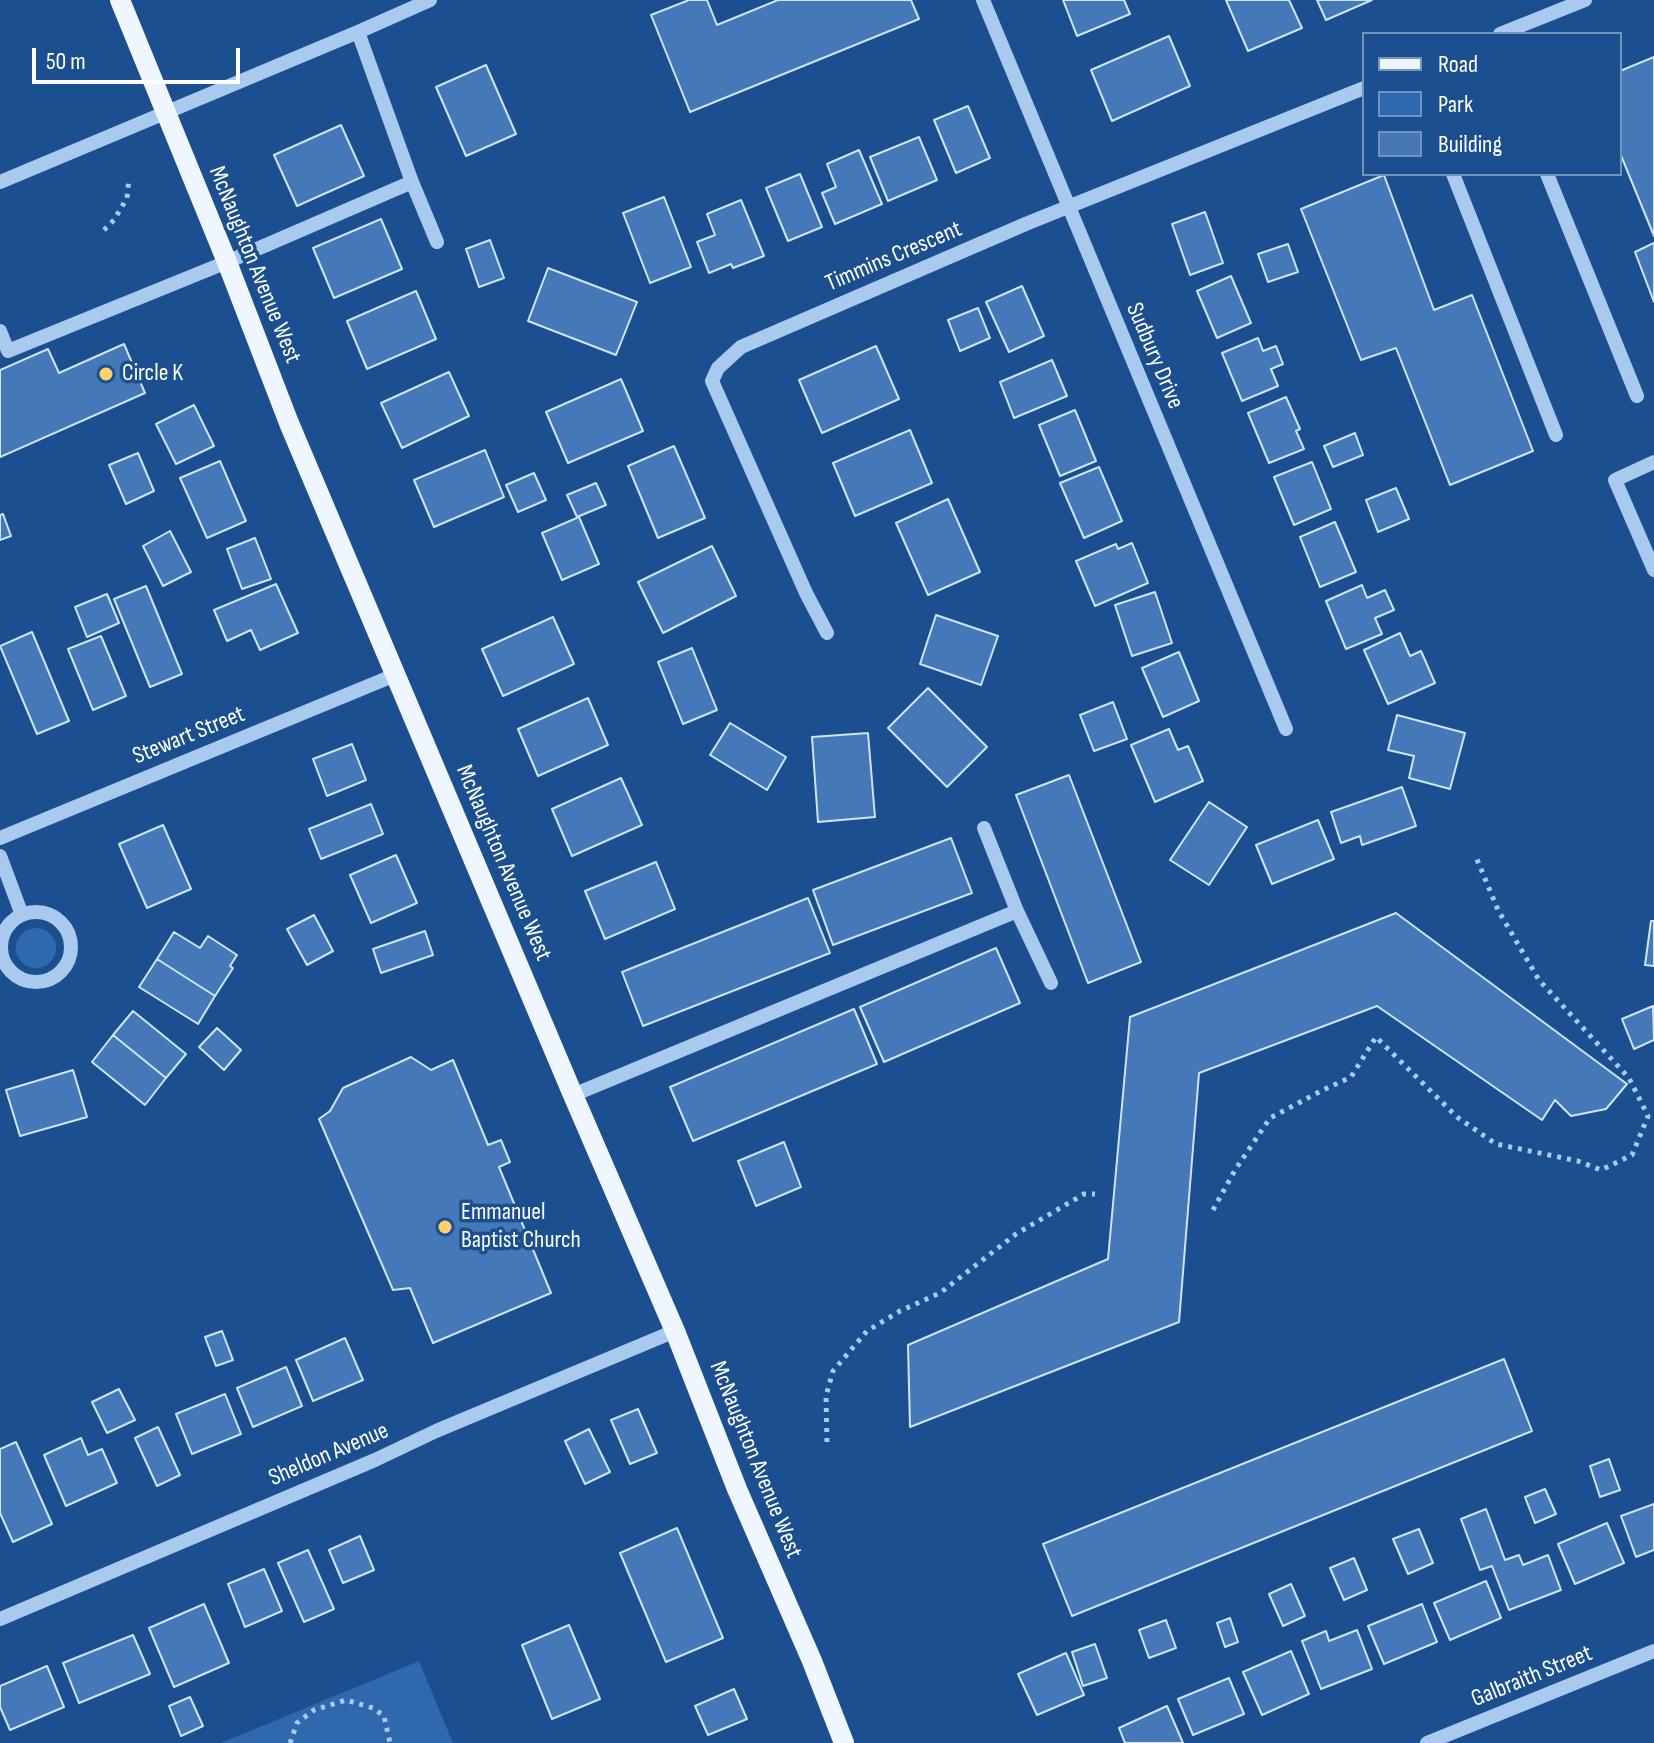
<!DOCTYPE html>
<html>
<head>
<meta charset="utf-8">
<style>
	body { margin:0 }
	#map { position:relative; width:1654px; height:1743px; overflow:hidden; background:#1b4f8f; font-family:"Sofia Sans Condensed",sans-serif }
	canvas { display:block }
	.legend { position:absolute; left:1362px; top:32px; width:260px; height:144px; box-sizing:border-box; background:#1b4f8f; border:2px solid #7695bc; margin:0; padding:10px 14px; list-style:none; font-size:24px; color:#fff }
	.legend li { display:flex; align-items:center; gap:16px; height:40px }
	.legend b { width:40px; border:2px solid #7695bc }
	.scale { position:absolute; left:32px; top:48px; width:208px; height:36px; box-sizing:border-box; border:4px solid #fff; border-top:0; padding-left:10px; font-size:24px; line-height:28px; white-space:nowrap; color:#fff; -webkit-text-stroke:6px #1b4f8f; paint-order:stroke }
</style>
</head>
<body>
<div id="map">
<canvas width="1654" height="1743"></canvas>
<ul class="legend">
<li><b style="height:10px;background:#f0f6ff"></b>Road</li>
<li><b style="height:22px;background:#2e69ad"></b>Park</li>
<li><b style="height:22px;background:#4478b7"></b>Building</li>
</ul>
<div class="scale">50 m</div>
</div>
<script>
const ctx = document.querySelector('canvas').getContext('2d');
ctx.lineJoin = 'round';
function paint(path, color) { ctx.fillStyle = color; ctx.fill(path, 'evenodd'); }
const toPath = rows => new Path2D(rows.map(r => 'M' + r).join(''));
function strokePath(path, color, width, dash) { ctx.strokeStyle = color; ctx.lineWidth = width; ctx.lineCap = dash ? 'butt' : 'round'; ctx.setLineDash(dash || []); ctx.stroke(path); }
function drawText(font, color, halo, rows, align = 'center') {
  ctx.font = font + ' "Sofia Sans Condensed",sans-serif'; ctx.lineWidth = 7; ctx.setLineDash([]); ctx.textBaseline = 'middle'; ctx.strokeStyle = halo; ctx.fillStyle = color; for (const [text, x, y, turn = 0] of rows) {
    ctx.save(); ctx.translate(x, y); ctx.rotate((+turn || 0) * Math.PI / 180); ctx.textAlign = isNaN(turn) ? turn : align; if (halo) ctx.strokeText(text, 0, 0); ctx.fillText(text, 0, 0); ctx.restore();
  }
}
const green = toPath([
	'16 948a20 20 0 1 1 40 0a20 20 0 1 1-40 0Z',
	[419,1661,453,1743,221,1743]
]);
const building = toPath([
	[689,0,707,0,717,25,778,0,911,0,919,19,690,112,651,15,689,0],
	[1063,0,1124,0,1130,14,1077,36,1063,0],
	[1226,0,1289,0,1302,28,1248,51,1226,0],
	[1317,0,1372,0,1326,20,1317,0],
	[1169,36,1190,86,1112,121,1091,70,1169,36],
	[1654,57,1654,236,1620,153,1620,71,1654,57],
	[486,65,516,134,466,156,436,87,486,65],
	[968,106,990,158,956,173,934,120,968,106],
	[341,125,364,176,297,206,274,155,341,125],
	[919,137,937,180,888,201,870,157,919,137],
	[859,150,882,204,835,224,822,193,836,187,827,164,859,150],
	[800,174,822,227,788,241,766,188,800,174],
	[1384,175,1434,310,1472,295,1533,451,1450,485,1396,348,1361,360,1301,209,1384,175],
	[664,197,691,267,650,283,623,213,664,197],
	[741,200,764,256,733,268,731,264,709,273,697,242,715,235,707,214,741,200],
	[1205,212,1223,263,1190,275,1172,224,1205,212],
	[381,219,402,269,334,298,313,248,381,219],
	[490,240,504,278,479,287,466,249,490,240],
	[1654,243,1654,302,1635,252,1654,243],
	[1288,244,1298,272,1268,282,1258,254,1288,244],
	[548,268,637,302,616,355,528,321,548,268],
	[1231,276,1251,323,1217,338,1197,291,1231,276],
	[1022,286,1044,336,1009,352,986,302,1022,286],
	[416,291,436,339,367,369,347,321,416,291],
	[978,308,990,338,960,351,948,320,978,308],
	[1258,338,1263,351,1276,346,1283,364,1271,369,1278,386,1242,401,1222,353,1258,338],
	[124,344,145,393,0,457,0,370,48,349,59,373,124,344],
	[876,346,899,399,822,433,799,380,876,346],
	[1052,360,1067,396,1014,418,1000,382,1052,360],
	[449,372,469,416,402,448,381,403,449,372],
	[621,379,643,431,568,463,546,412,621,379],
	[1286,397,1300,429,1296,431,1304,449,1269,463,1248,413,1286,397],
	[194,405,214,446,176,464,156,424,194,405],
	[1075,410,1096,461,1060,476,1039,425,1075,410],
	[910,430,932,483,855,516,833,463,910,430],
	[1355,433,1363,455,1333,467,1324,446,1355,433],
	[674,446,705,518,658,538,628,466,674,446],
	[485,450,504,497,434,527,414,480,485,450],
	[138,453,154,491,126,504,109,465,138,453],
	[220,461,246,521,207,538,180,478,220,461],
	[1312,462,1331,509,1294,525,1274,477,1312,462],
	[1099,467,1122,521,1084,538,1060,483,1099,467],
	[534,473,546,500,518,512,506,485,534,473],
	[596,483,606,505,577,517,567,495,596,483],
	[1396,488,1409,519,1378,532,1366,500,1396,488],
	[948,499,980,572,928,595,896,523,948,499],
	[3,514,11,536,0,540,0,515,3,514],
	[579,517,599,564,562,580,542,533,579,517],
	[1335,522,1356,572,1320,587,1300,537,1335,522],
	[170,531,191,572,163,586,143,546,170,531],
	[255,538,271,579,242,589,227,549,255,538],
	[1132,543,1148,583,1095,606,1076,561,1116,544,1118,549,1132,543],
	[712,546,736,596,663,633,638,582,712,546],
	[276,584,298,633,260,650,251,630,227,641,214,610,276,584],
	[1362,585,1367,598,1385,590,1394,610,1375,618,1382,634,1346,649,1326,601,1362,585],
	[146,586,182,674,150,687,114,599,146,586],
	[1155,592,1172,643,1132,656,1115,605,1155,592],
	[107,594,119,623,87,637,75,607,107,594],
	[936,615,998,636,981,685,920,664,936,615],
	[553,617,574,664,503,696,482,649,553,617],
	[32,632,69,721,37,734,0,646,32,632],
	[1400,633,1410,656,1421,651,1435,683,1388,704,1364,650,1400,633],
	[101,636,126,696,93,710,68,649,101,636],
	[692,648,717,710,683,724,658,662,692,648],
	[1179,652,1199,701,1163,717,1142,668,1179,652],
	[928,688,987,747,947,787,888,728,928,688],
	[588,698,608,745,538,776,518,729,588,698],
	[1113,702,1127,739,1094,751,1080,715,1113,702],
	[1397,715,1465,733,1450,789,1409,778,1414,756,1388,750,1397,715],
	[730,723,786,757,767,790,710,755,730,723],
	[1169,729,1178,750,1188,746,1203,781,1155,802,1131,745,1169,729],
	[868,733,875,817,818,822,812,737,868,733],
	[352,744,366,780,327,796,313,759,352,744],
	[1069,775,1141,962,1088,983,1016,795,1069,775],
	[621,778,642,825,572,856,552,809,621,778],
	[1402,787,1416,826,1362,845,1360,836,1341,843,1331,812,1402,787],
	[1209,802,1247,827,1209,885,1170,860,1209,802],
	[371,804,383,834,321,859,309,829,371,804],
	[1318,820,1334,859,1272,884,1256,845,1318,820],
	[163,825,191,889,147,908,119,844,163,825],
	[951,838,972,893,833,945,813,890,951,838],
	[396,855,417,903,371,923,350,875,396,855],
	[656,862,675,909,605,939,585,891,656,862],
	[808,898,830,953,643,1026,622,972,808,898],
	[1396,913,1627,1084,1606,1109,1571,1116,1555,1100,1542,1120,1377,1006,1199,1073,1179,1322,910,1427,908,1345,1108,1259,1130,1017,1396,913],
	[314,915,333,951,307,965,287,929,314,915],
	[1651,921,1654,921,1654,966,1645,965,1651,921],
	[425,931,433,955,381,973,373,949,425,931],
	[174,932,200,948,208,936,237,955,230,966,233,968,215,996,157,959,174,932],
	[996,948,1020,1003,884,1062,860,1007,996,948],
	[157,959,215,996,198,1024,139,987,157,959],
	[1653,1006,1654,1040,1634,1049,1622,1019,1653,1006],
	[854,1009,877,1064,693,1141,670,1087,854,1009],
	[133,1011,186,1054,166,1078,113,1035,133,1011],
	[217,1028,241,1050,224,1070,199,1047,217,1028],
	[113,1035,166,1078,145,1105,92,1062,113,1035],
	[411,1057,431,1070,453,1060,488,1145,501,1140,510,1162,499,1167,551,1293,433,1343,410,1288,393,1290,319,1119,330,1111,343,1088,411,1057],
	[73,1070,87,1117,20,1136,6,1090,73,1070],
	[784,1142,801,1187,756,1206,738,1161,784,1142],
	[222,1331,233,1360,216,1366,205,1337,222,1331],
	[345,1338,363,1380,313,1401,296,1360,345,1338],
	[1504,1359,1532,1431,1072,1616,1043,1544,1504,1359],
	[286,1367,302,1406,253,1427,237,1388,286,1367],
	[119,1389,135,1420,107,1433,92,1402,119,1389],
	[225,1394,241,1434,192,1454,176,1414,225,1394],
	[638,1409,657,1453,630,1464,611,1420,638,1409],
	[158,1427,180,1475,157,1486,135,1438,158,1427],
	[589,1429,610,1472,585,1484,565,1441,589,1429],
	[81,1438,88,1455,102,1449,117,1483,66,1506,44,1455,81,1438],
	[16,1442,52,1524,13,1542,0,1513,0,1449,16,1442],
	[1609,1459,1620,1490,1600,1497,1590,1466,1609,1459],
	[1545,1489,1556,1514,1535,1523,1525,1497,1545,1489],
	[1654,1504,1654,1550,1636,1557,1621,1516,1654,1504],
	[1486,1509,1505,1560,1519,1555,1523,1565,1548,1555,1561,1590,1509,1610,1492,1566,1480,1570,1461,1519,1486,1509],
	[1607,1523,1624,1563,1575,1584,1558,1544,1607,1523],
	[677,1528,723,1638,666,1662,620,1553,677,1528],
	[1419,1529,1433,1563,1408,1574,1393,1539,1419,1529],
	[360,1536,374,1570,343,1583,329,1550,360,1536],
	[308,1550,334,1609,304,1622,278,1563,308,1550],
	[1354,1558,1367,1590,1344,1600,1330,1568,1354,1558],
	[264,1569,282,1611,245,1627,228,1584,264,1569],
	[1486,1581,1501,1618,1450,1640,1434,1603,1486,1581],
	[1291,1584,1305,1616,1283,1626,1269,1594,1291,1584],
	[204,1604,229,1663,174,1687,149,1628,204,1604],
	[1422,1604,1437,1642,1384,1664,1368,1626,1422,1604],
	[1230,1618,1238,1642,1225,1647,1217,1623,1230,1618],
	[1166,1620,1176,1648,1149,1658,1139,1630,1166,1620],
	[569,1625,600,1699,552,1719,522,1645,569,1625],
	[1357,1630,1372,1669,1321,1689,1302,1641,1326,1631,1329,1641,1357,1630],
	[133,1635,150,1674,79,1703,63,1663,133,1635],
	[1095,1644,1107,1678,1083,1686,1072,1652,1095,1644],
	[1291,1651,1309,1694,1262,1715,1243,1672,1291,1651],
	[1066,1653,1084,1695,1037,1715,1018,1674,1066,1653],
	[47,1666,64,1707,10,1730,0,1707,0,1686,47,1666],
	[1229,1678,1244,1714,1193,1735,1178,1699,1229,1678],
	[734,1689,747,1719,708,1735,695,1706,734,1689],
	[190,1697,203,1726,181,1736,169,1706,190,1697],
	[1167,1706,1183,1743,1125,1743,1119,1728,1167,1706]
]);
const path = toPath([
	[104,230,114,220,127,198,129,178],
	[1213,1210,1235,1170,1270,1118,1321,1091,1351,1077,1376,1037,1457,1117,1496,1144,1578,1161,1601,1170,1632,1155,1648,1116,1629,1078,1539,980,1498,910,1476,857],
	[827,1442,826,1396,833,1371,867,1331,900,1311,940,1293,1016,1234,1084,1194,1095,1194],
	[290,1743,297,1723,314,1710,346,1700,373,1708,384,1716,390,1743]
]);
const minor = toPath([
	[983,0,1286,729],
	[358,32,412,182,437,242],
	[1500,34,1585,0],
	[1453,174,1556,435],
	[1547,174,1637,396],
	[0,182,358,32,430,0],
	[0,331,8,351,227,262,412,182],
	[1654,462,1615,480,1654,570],
	[827,633,806,593,712,381,718,368,741,347,1028,223,1364,88],
	[984,828,1017,911,1051,983],
	[0,838,395,675],
	[0,856,22,915],
	'1 947a35 35 0 1 1 70 0a35 35 0 1 1-70 0Z',
	[573,1095,1017,911],
	[0,1619,375,1460,436,1431,675,1331],
	[1427,1743,1654,1651]
]);
const major = toPath([
	[120,0,227,262,289,423,573,1095,675,1331,737,1489,812,1661,844,1743]
]);
const markers = [
	[106,374,8,"#ffd166"],
	[445,1227,8,"#ffd166"]
];
const streetNames = [
	["Timmins Crescent",894,257,-23],
	["McNaughton Avenue West",254,265,68],
	["Sudbury Drive",1154,356,67],
	["Stewart Street",189,736,-22],
	["McNaughton Avenue West",503,863,67],
	["Sheldon Avenue",329,1455,-23],
	["McNaughton Avenue West",755,1460,68],
	["Galbraith Street",1532,1677,-22]
];
const poiNames = [
	["Circle K",122,374],
	["Emmanuel",461,1213],
	["Baptist Church",461,1241]
];
paint(green, '#2e69ad');
paint(building, '#4478b7');
strokePath(building, '#cfe3fa', 2);
strokePath(path, '#a9c9ee', 5, [4, 6]);
strokePath(minor, '#a9c9ee', 14);
strokePath(major, '#f0f6ff', 20);
for (const [x, y, r, color] of markers) { const dot = new Path2D(); dot.arc(x, y, r, 0, 2 * Math.PI); ctx.fillStyle = color; ctx.fill(dot); strokePath(dot, '#1b4f8f', 3); }
drawText('24px', '#fff', '#1b4f8f', streetNames);
drawText('24px', '#fff', '#1b4f8f', poiNames, 'left');
</script>
</body>
</html>
